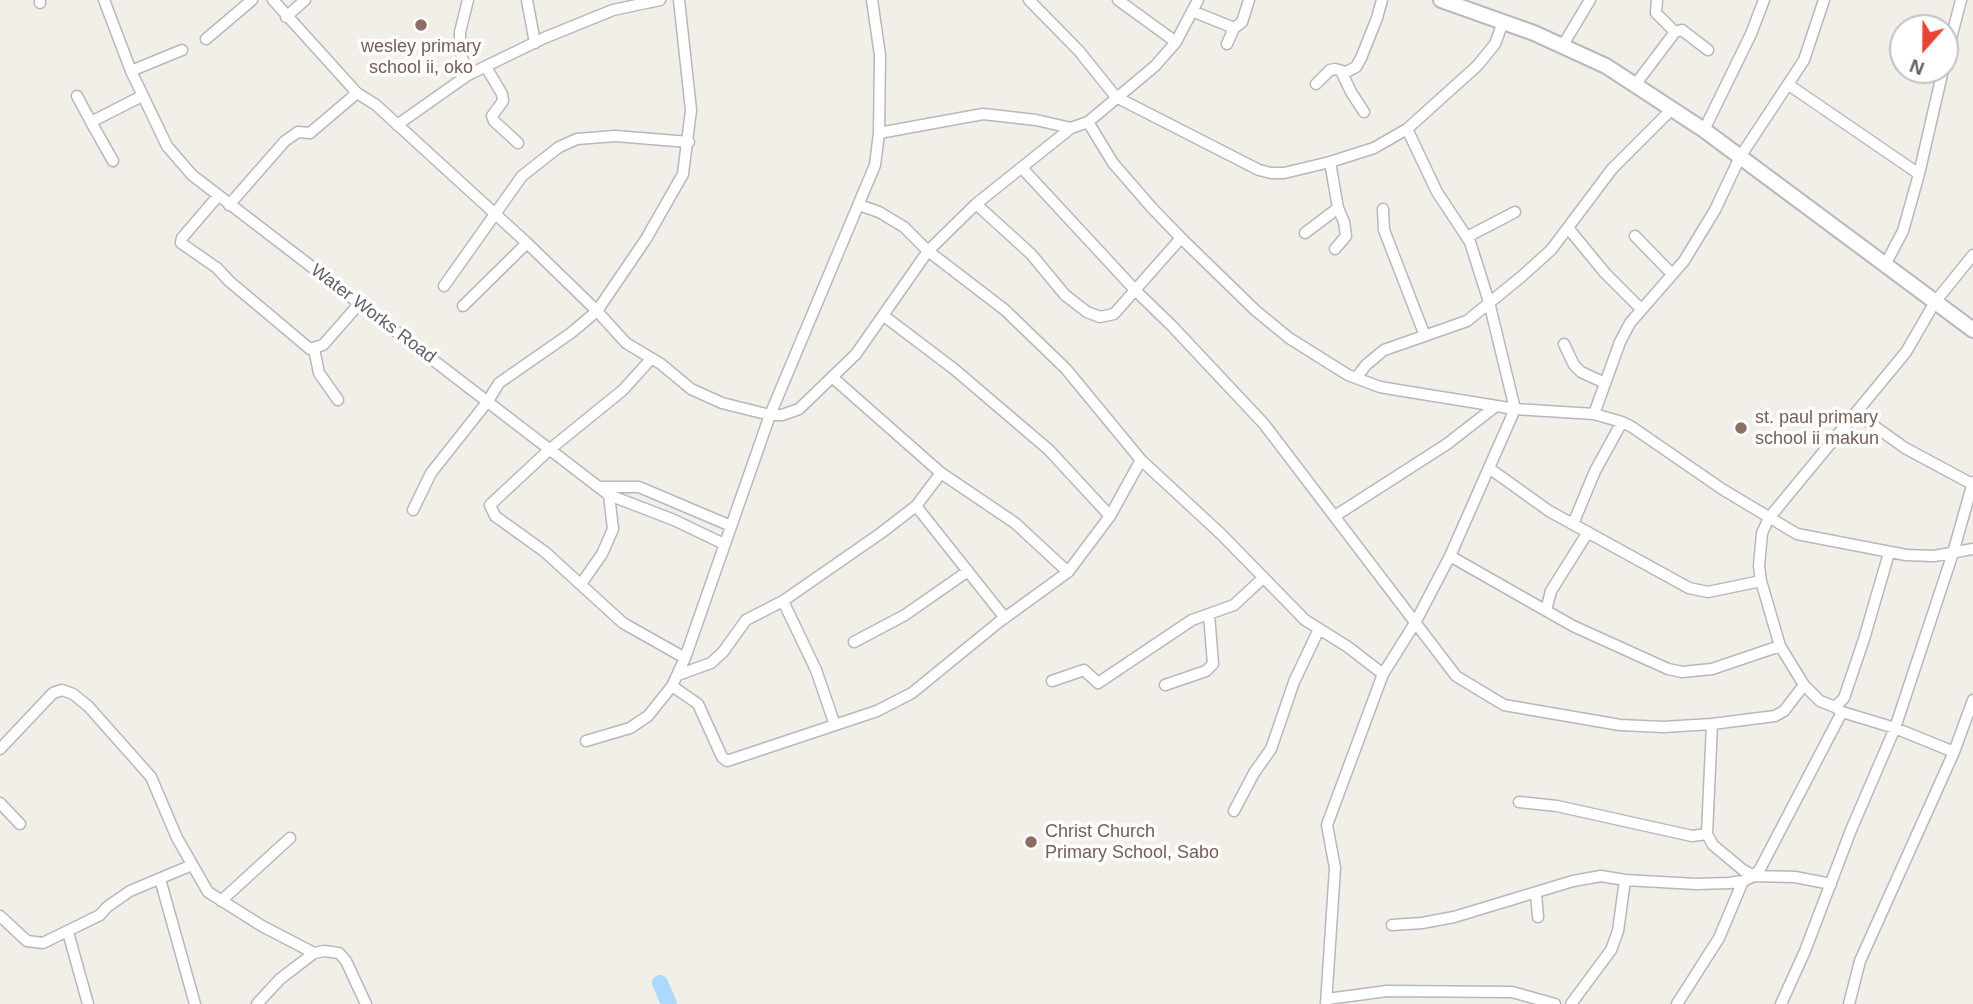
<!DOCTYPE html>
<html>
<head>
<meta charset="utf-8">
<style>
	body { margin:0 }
	#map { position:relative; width:1973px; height:1004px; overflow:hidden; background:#f1efe8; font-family:Arial,sans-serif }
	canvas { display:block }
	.north { position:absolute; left:1889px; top:14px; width:70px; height:70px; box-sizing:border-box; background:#fff; border:2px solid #bfc1c3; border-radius:50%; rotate:201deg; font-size:19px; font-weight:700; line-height:28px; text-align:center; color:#5f6368 }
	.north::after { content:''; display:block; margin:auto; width:24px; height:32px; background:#ea4335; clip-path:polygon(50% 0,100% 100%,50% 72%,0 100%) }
</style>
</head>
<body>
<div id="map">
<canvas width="1973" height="1004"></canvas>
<div class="north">N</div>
</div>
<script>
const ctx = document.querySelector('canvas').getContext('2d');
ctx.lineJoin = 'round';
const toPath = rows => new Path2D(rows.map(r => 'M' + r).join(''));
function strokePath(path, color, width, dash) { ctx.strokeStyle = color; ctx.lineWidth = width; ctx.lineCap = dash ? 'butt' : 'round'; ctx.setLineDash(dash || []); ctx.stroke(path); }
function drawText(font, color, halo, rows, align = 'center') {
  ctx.font = font + ' Arial,sans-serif'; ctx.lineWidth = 7; ctx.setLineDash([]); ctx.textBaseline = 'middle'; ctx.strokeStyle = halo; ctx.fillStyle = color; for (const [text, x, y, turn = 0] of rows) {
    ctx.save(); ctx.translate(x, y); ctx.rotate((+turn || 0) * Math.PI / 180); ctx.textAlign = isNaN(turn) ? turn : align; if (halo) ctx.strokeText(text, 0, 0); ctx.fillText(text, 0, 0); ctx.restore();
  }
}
const river = toPath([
	[660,983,669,1004]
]);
const minor = toPath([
	[40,0,40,3],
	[104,0,131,71,167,146,192,175,609,495,674,520,724,544],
	[273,0,357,93,376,105,527,243,597,311,626,343,661,364,691,389,722,403,770,415,782,415,799,409,856,354,928,251,976,204,1071,128,1088,122,1155,66,1176,42,1198,0],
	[468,0,460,32,460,51,468,75],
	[527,0,535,43],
	[1029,0,1079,51,1116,97,1259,170,1271,173,1284,173,1330,162,1374,148,1407,129,1477,66,1495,44,1503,22],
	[1118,0,1176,42],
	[1192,11,1234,28,1227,44],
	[286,17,305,0],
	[1234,28,1242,22,1249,0],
	[1675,32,1682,30,1708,50],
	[206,39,252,0],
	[1563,45,1590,0],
	[1945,62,1961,0],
	[486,67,502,94,503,101,492,116,494,121,518,143],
	[131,71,182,50],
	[1341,71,1351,92,1364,112],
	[1316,84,1330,70,1335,69,1346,72,1356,67,1361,58,1377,18,1382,0],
	[1635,85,1675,32,1656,13,1657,0],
	[1789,85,1919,174],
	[77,96,91,122],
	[1088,122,1113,163,1152,208,1181,238,1255,310,1289,338,1348,375,1380,387,1410,392,1515,409,1594,414,1622,422,1632,427,1722,489,1797,534,1906,555,1934,556,1973,549],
	[397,125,468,75,544,38,613,10,660,0],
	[1704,130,1751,34,1764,0],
	[879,133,983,114,1036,120,1071,128],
	[113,161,91,122,142,96],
	[1022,168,1136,291,1172,326,1264,424,1456,676,1504,705,1620,725,1663,727,1712,724,1775,716,1784,711,1804,685],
	[218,196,182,238,181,243,217,268,229,281,310,349,323,345,359,304],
	[976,204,1031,254,1065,295,1087,312,1100,317,1114,314,1181,238],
	[229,205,285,141,298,132,310,133,357,93],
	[859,205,879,212,904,227,928,251,1005,310,1066,369,1141,460,1221,534,1305,620,1348,647,1383,674],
	[1383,209,1384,230,1425,336],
	[1568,228,1605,273,1641,309],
	[1305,233,1338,208,1330,162],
	[1635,236,1672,274],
	[1467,237,1515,212],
	[1335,249,1346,236,1344,222,1338,208],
	[1885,265,1903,231,1919,174,1943,70],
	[444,286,522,176,559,147,577,139,615,136,689,142],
	[463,306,527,243],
	[884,316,954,369,1049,450,1110,516],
	[1564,344,1574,365,1581,372,1605,383],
	[314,349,319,373,338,400],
	[651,359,623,390,549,450,490,505,495,516,545,552,623,623,685,658],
	[832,377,941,473,1015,523,1068,572],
	[1356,378,1366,365,1384,350,1467,321,1521,277,1551,250,1612,169,1672,109],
	[1856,413,1905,448,1972,484],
	[1594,414,1620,342,1630,323,1684,261,1715,210,1740,157,1804,60,1824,0],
	[1489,468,1549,511,1689,588,1708,592,1761,581],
	[600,487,639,487,731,526],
	[916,506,1005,618],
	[413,510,431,473,488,401,499,383,571,333,597,311,646,239,683,174,691,110,679,0],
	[1335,516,1447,444,1496,406],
	[1573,524,1595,471,1622,422],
	[1450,556,1573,626,1668,669,1682,672,1712,669,1780,646],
	[581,584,602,554,613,529,609,495],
	[783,601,816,670,835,725],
	[1546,610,1551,591,1588,532],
	[854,642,905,615,968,571],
	[678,675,711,663,723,652,746,620,783,601,881,533,916,506,941,473],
	[1052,681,1084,670,1098,683,1192,620,1234,605,1263,578],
	[1165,685,1206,671,1213,664,1209,614],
	[672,686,698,704,722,757,727,761,877,711,912,693,999,622,1068,572,1110,516,1141,460],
	[1835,707,1844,698,1864,639,1889,553],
	[586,741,630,728,648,716,672,686,685,658,770,415,875,165,879,133,880,55,872,0],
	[0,749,53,693,62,690,73,694,88,706,151,777,177,838,208,892,262,926,314,953],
	[1954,752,1895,728,1842,712,1835,707,1820,701,1804,685,1780,646,1761,581,1759,566,1762,533,1769,518,1906,352,1935,302,1973,255],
	[1519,802,1557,806,1692,836,1707,834,1713,845,1743,870,1754,876,1795,877,1831,884],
	[0,803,20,824],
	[1234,811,1254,773,1271,749,1294,682,1319,629],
	[1707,834,1712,724],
	[160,879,195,1004],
	[1536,894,1538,917],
	[221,901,290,838],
	[0,916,27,941,43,943,100,915,107,907,130,891,192,865],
	[1392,925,1422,923,1454,917,1573,881,1601,876,1625,880,1696,884,1729,883,1743,881,1754,876,1760,869,1842,712],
	[68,932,88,1004],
	[1326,1003,1327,999,1387,991,1512,992,1555,1004],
	[257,1004,280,979,314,953,324,951,339,953,346,961,366,1004],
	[1326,1004,1335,868,1327,825,1383,674,1415,623,1450,556,1515,409,1489,302,1470,242,1437,192,1407,129],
	[1571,1004,1611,950,1618,931,1625,880],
	[1677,1004,1719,938,1743,881],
	[1781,1004,1805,951,1851,830,1895,728,1953,553,1973,482],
	[1849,1004,1860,961,1954,752,1973,700]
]);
const secondary = toPath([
	[1441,0,1534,33,1606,66,1704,130,1973,330]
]);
const markers = [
	[421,25,7,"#8d6e63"],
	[1741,428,7,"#8d6e63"],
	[1031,842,7,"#8d6e63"]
];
const educationNames = [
	["wesley primary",421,47,"center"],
	["school ii, oko",421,68,"center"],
	["st. paul primary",1755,418],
	["school ii makun",1755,439],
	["Christ Church",1045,832],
	["Primary School, Sabo",1045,853]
];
const streetNames = [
	["Water Works Road",373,314,37]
];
strokePath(river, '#aadaff', 16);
strokePath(minor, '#b5b8bc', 13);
strokePath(secondary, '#b6babf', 18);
strokePath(minor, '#fff', 10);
strokePath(secondary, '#fff', 14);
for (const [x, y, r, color] of markers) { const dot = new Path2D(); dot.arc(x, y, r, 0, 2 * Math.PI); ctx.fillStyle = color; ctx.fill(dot); strokePath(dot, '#fff', 2.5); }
drawText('18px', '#785e54', '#fff', educationNames, 'left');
drawText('18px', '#5f6368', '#fff', streetNames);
</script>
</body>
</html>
